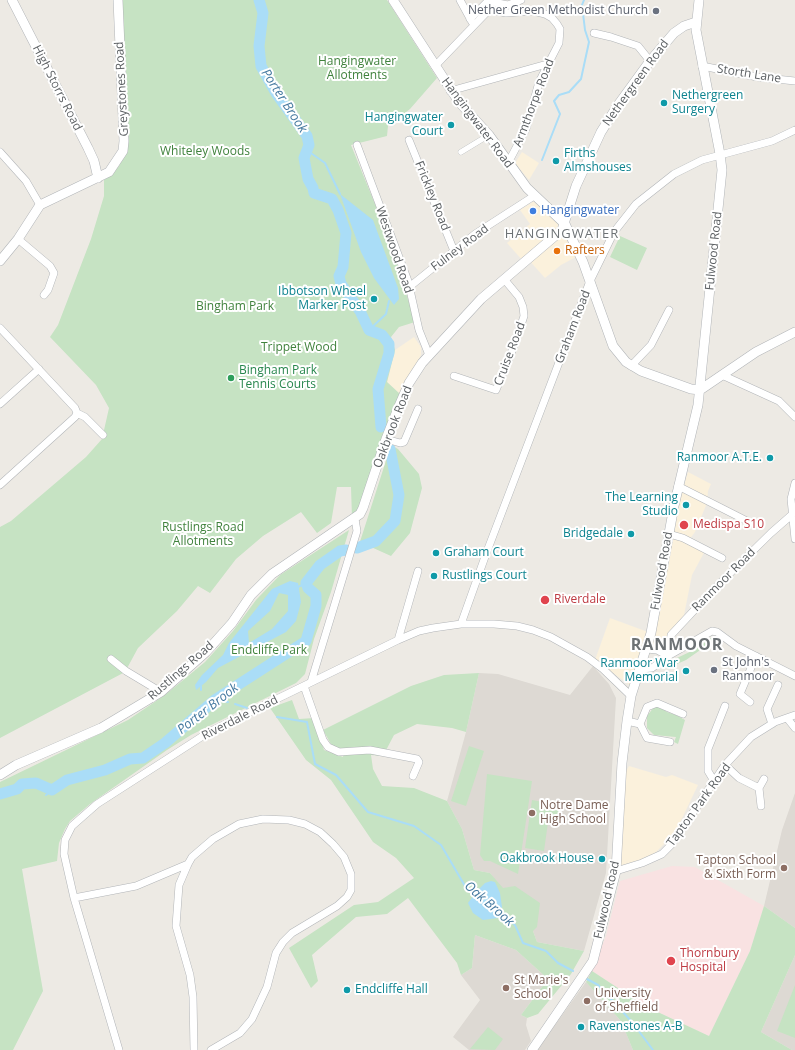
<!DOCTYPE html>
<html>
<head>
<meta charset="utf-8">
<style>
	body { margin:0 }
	canvas { display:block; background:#edeae4 }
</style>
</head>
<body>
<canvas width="795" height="1050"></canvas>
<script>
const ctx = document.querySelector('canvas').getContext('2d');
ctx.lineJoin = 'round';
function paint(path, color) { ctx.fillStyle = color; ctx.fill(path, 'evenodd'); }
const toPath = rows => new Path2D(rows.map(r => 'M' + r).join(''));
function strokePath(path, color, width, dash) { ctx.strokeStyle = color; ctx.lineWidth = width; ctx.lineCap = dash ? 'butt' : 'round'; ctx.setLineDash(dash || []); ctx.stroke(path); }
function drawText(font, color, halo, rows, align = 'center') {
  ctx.font = font + ' "Open Sans",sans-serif'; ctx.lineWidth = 4; ctx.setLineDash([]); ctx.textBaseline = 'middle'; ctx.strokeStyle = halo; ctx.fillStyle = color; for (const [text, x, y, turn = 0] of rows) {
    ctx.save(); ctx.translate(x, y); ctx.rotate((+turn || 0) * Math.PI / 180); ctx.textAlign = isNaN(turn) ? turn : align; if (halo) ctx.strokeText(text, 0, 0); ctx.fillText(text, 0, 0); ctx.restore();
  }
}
const commercial = toPath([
	[522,152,539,163,529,180,515,163],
	[536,200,559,225,576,257,561,265,545,278,527,258,523,261,507,243,530,224,520,210],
	[414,337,421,347,421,355,400,394,387,382,395,350],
	[688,472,711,484,708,491,707,503,695,532,689,540,706,549,692,575,684,615,658,647,652,646,669,538],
	[610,618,648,632,631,686,595,660],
	[629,766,666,777,672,775,698,785,675,833,652,856,619,868,623,776]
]);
const education = toPath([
	[593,666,609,684,616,698,606,873,584,951,537,942,533,931,490,873,474,870,462,829,447,801,466,732,479,673,498,674,570,695],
	[795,793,795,928,764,906,782,830],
	[475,935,516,950,548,979,521,1015,527,1018,526,1025,531,1041,525,1050,469,1050,453,1037,480,1000,461,975,472,968],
	[795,955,795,1050,792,1050,761,1032],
	[586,982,621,1021,633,1050,537,1050]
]);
const medical = toPath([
	[672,866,695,867,764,906,750,951,709,1036,647,1007,592,971,606,936,620,881]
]);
const green = toPath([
	[122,0,387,0,437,78,410,109,388,126,387,136,351,145,390,241,415,322,399,327,391,337,395,350,387,382,400,394,362,508,352,518,351,487,337,487,331,523,317,533,301,512,263,536,236,559,210,593,198,586,177,611,138,648,125,672,0,738,0,527,11,521,86,457,102,439,109,408,96,385,50,337,58,325,91,239,104,196,104,180,111,175,119,166,126,148],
	[620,236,647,248,637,270,610,257],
	[391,445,398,449,419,474,422,488,410,533,391,556,371,547,357,551],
	[349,530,331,592,314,639,305,674,296,683,191,735,167,750,90,804,70,821,65,829,59,843,57,861,22,869,43,991,13,1050,0,1050,0,782,128,720,165,695,205,662,233,631,256,600,280,575],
	[711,638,716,639,686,660,677,664,662,665,696,649],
	[479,673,466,732,452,728,417,724,394,735,383,756,371,755,373,769,382,786,414,788,447,801,462,829,474,870,490,873,503,888,515,886,540,903,537,927,533,931,537,942,584,951,571,974,538,1014,527,1018,521,1015,548,979,516,950,475,935,472,968,461,975,457,963,408,898,387,914,356,917,312,955,318,981,311,988,289,948,354,905,378,902,414,878,396,858,373,842,331,780,306,760,270,708,292,700,299,719,314,718,324,750,343,757,344,751,332,746,323,730,411,686,444,675],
	[658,705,667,712,676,715,685,720,678,744,674,742,676,737,654,735,647,728,647,716,654,707],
	[469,746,484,751,466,806,451,801],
	[487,774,532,781,518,874,490,861,484,861,480,855],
	[532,800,560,805,557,823,548,822,544,851,525,848],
	[764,906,795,928,795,955,761,1032,792,1050,633,1050,621,1021,586,982,592,971,647,1007,709,1036,750,951],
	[795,985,795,1038,777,1031],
	[488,1027,503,1039,495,1050,470,1049]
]);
const water = toPath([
	[340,194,373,220,398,288,399,299,394,305,374,278,361,252],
	[290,581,298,583,301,602,296,621,286,632,218,668,206,682,196,690,195,685,202,675,223,655,229,643,272,589],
	[279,593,288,595,288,611,272,629,249,643,248,631,270,611],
	[491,881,495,882,500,893,502,907,498,918,483,920,473,913,468,903,476,892,485,883]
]);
const stream = toPath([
	[308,151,325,163,340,194],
	[542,160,560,114,554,101,559,95,569,92,581,79,589,42,585,30,582,5,584,0],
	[369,330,386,314,389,301],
	[298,589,298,587,306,583],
	[201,686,201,690],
	[216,699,228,702],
	[207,703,209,705],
	[235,704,247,708],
	[277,717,307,722,315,764,336,775,368,812,414,826,441,845,465,886,476,895],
	[46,795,52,790],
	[499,912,515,925,523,943,546,951,558,963,573,971],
	[587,979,598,985,632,1022,653,1050]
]);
const river = toPath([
	[259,0,263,13,259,46,261,66,276,93,307,136,309,145,304,158,308,179,313,188,314,193,332,199,338,210,346,233,343,267,339,276,341,284,360,311,369,330,382,335,389,344,389,353,378,389,381,427],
	[357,548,376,541,395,521,399,495,390,449],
	[0,794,17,789,22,784,36,783,52,790,67,780,105,770,130,759,143,758,165,743,216,699,306,641,316,606,316,595,308,588,306,583,320,565,340,551,346,550]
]);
const pedestrian = toPath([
	[461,152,489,135]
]);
const minor = toPath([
	[460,0,472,22],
	[470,19,488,1,508,5,521,0],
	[594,33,611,37,638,46,650,61],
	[435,66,486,13,491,10,506,13,533,11,545,14,552,18,557,24,560,29,559,43,539,82,526,129,508,163],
	[702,66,757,77,795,81],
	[450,91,547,64],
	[409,140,454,251],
	[357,145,408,281,419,330,429,355],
	[0,152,26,181,40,205],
	[18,239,50,266,54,273,48,290,44,295],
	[408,288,475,234,534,196],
	[0,328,75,408,77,413,85,417,103,435],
	[631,366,651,345,669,310],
	[722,375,779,401,795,417],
	[454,376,496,390,514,346,524,316,523,307,519,297,504,279],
	[0,404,39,369],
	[386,439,400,443,404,442,418,409],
	[795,483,791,499,795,539],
	[0,485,75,417,77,413],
	[678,486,751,523],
	[669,534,683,538,722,558],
	[461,624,486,554,590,281,614,232,636,204,674,174,702,160,772,141,795,130],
	[398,640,418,571],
	[668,656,671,635,714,589,771,533,795,512],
	[668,656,712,631,717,632,736,646,795,676],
	[111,659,126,671,161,692],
	[641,669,652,668,668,656,657,650,647,649],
	[311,682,357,531,355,519],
	[304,686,323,740,328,747,339,752,370,750,417,759,419,762,413,776],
	[750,702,740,694,756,656],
	[787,718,795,728],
	[627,721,640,724,647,707,657,703,683,714],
	[640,724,647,738,670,742],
	[772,724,767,709,778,685],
	[725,765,739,778,759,788,761,806],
	[714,781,708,771,708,749,725,706],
	[759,788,764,779],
	[616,871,642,863,662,854,671,845,725,765,751,737,775,722,795,715],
	[74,898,136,886,188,864],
	[119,1050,74,898,64,854,65,840,72,826,97,804,209,732,398,640,419,631,433,628,461,624,494,624,517,626,533,630,551,637,587,657,603,669,631,696],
	[194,1050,193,997,190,975,176,926,179,885,188,864,192,857,213,839,239,824,263,819,289,820,305,824,320,832,333,844,344,857,351,874,351,890,347,897,337,906,292,933,283,942,276,953,267,987,252,1019,240,1033,211,1050]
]);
const tertiary = toPath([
	[12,0,88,148,94,161,98,178],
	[393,0,459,102,489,135,527,188,565,224,583,262,613,346,626,362,641,371,691,389,700,390,756,352,795,332],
	[0,261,18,239,40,205,109,172,123,151,124,141,118,0],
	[0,775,16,765,101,728,161,692,206,652,232,623,251,595,272,574,360,514,363,508,386,439,399,406,409,383,422,363,481,299,562,230,576,186,601,132,618,105,650,61,674,33,684,26,696,22],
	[532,1050,593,961,609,898,616,871,622,763,627,721,631,696,651,633,674,506,698,405,722,170,720,154,696,30,699,0]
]);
const markers = [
	[656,11,4,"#6b7280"],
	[664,103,4,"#0f9aa8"],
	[451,125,4,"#0f9aa8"],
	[556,161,4,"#0f9aa8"],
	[533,211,4,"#3f7fe0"],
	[557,251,4,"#e8710a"],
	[374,299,4,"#0f9aa8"],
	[231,378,4,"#2e9e5b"],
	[770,458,4,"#0f9aa8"],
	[686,505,4,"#0f9aa8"],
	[684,525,5,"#e0444e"],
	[631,534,4,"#0f9aa8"],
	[436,553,4,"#0f9aa8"],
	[434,576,4,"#0f9aa8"],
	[545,600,5,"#e0444e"],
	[714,670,4,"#6b7280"],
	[686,671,4,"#0f9aa8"],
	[532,813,4,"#8d6e63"],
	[602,859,4,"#0f9aa8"],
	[784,868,4,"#8d6e63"],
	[671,961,5,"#e0444e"],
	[506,988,4,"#8d6e63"],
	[347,990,4,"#0f9aa8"],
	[587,1001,4,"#8d6e63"],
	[581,1027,4,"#0f9aa8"]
];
const worshipNames = [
	["Nether Green Methodist Church",648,11],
	["St John's",722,663,"left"],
	["Ranmoor",722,677,"left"]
];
const parkNames = [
	["Hangingwater",357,62],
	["Allotments",357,76],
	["Whiteley Woods",205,152],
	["Bingham Park",235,307],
	["Trippet Wood",299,348],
	["Rustlings Road",203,528],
	["Allotments",203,542],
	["Endcliffe Park",269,651]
];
const streetNames = [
	["Storth Lane",749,74,9],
	["Nethergreen Road",636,83,-54],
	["High Storrs Road",57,88,63],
	["Greystones Road",122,89,-93],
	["Armthorpe Road",534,103,-69],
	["Hangingwater Road",477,123,53],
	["Frickley Road",432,196,68],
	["Fulney Road",460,248,-37],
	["Westwood Road",394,250,71],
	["Fulwood Road",714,251,-84],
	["Graham Road",573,327,-69],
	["Cruise Road",510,354,-69],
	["Oakbrook Road",393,427,-69],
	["Fulwood Road",662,571,-80],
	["Ranmoor Road",724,580,-45],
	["Rustlings Road",181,671,-41],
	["Riverdale Road",240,718,-27],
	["Tapton Park Road",699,805,-54],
	["Fulwood Road",607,900,-77]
];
const cultureNames = [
	["Nethergreen",672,96,"left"],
	["Surgery",672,110,"left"],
	["Hangingwater",443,118],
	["Court",443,132],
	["Firths",564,154,"left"],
	["Almshouses",564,168,"left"],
	["Ibbotson Wheel",366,292],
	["Marker Post",366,306],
	["Ranmoor A.T.E.",762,458],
	["The Learning",678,498],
	["Studio",678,512],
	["Bridgedale",623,534],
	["Graham Court",444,553,"left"],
	["Rustlings Court",442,576,"left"],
	["Ranmoor War",678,664],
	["Memorial",678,678],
	["Oakbrook House",594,859],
	["Endcliffe Hall",355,990,"left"],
	["Ravenstones A-B",589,1027,"left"]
];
const shopNames = [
	["Hangingwater",541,211]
];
const foodNames = [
	["Rafters",565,251]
];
const leisureNames = [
	["Bingham Park",239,371],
	["Tennis Courts",239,385]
];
const healthNames = [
	["Medispa S10",693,525],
	["Riverdale",554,600],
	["Thornbury",680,954],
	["Hospital",680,968]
];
const educationNames = [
	["Notre Dame",540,806],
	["High School",540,820],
	["Tapton School",776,861,"right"],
	["& Sixth Form",776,875,"right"],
	["St Marie's",514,981],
	["School",514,995],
	["University",595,994],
	["of Sheffield",595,1008]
];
const waterNames = [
	["Porter Brook",284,101,57],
	["Porter Brook",208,709,-38],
	["Oak Brook",489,904,41]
];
const neighbourhoodNames = [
	["HANGINGWATER",562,234]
];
const districtNames = [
	["RANMOOR",677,645]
];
paint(commercial, '#fbf1dc');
paint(education, '#ddd9d3');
paint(medical, '#f9e2e2');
paint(green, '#c6e3c3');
paint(water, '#aaddf7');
strokePath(stream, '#aaddf7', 2);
strokePath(river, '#aaddf7', 11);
strokePath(pedestrian, '#b2b5b8', 6);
strokePath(minor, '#b2b5b8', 8);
strokePath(tertiary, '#b2b5b8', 10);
strokePath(pedestrian, '#fff', 5.5);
strokePath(minor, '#fff', 7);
strokePath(tertiary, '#fff', 9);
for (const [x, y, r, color] of markers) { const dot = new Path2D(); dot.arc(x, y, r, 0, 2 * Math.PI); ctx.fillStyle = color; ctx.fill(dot); strokePath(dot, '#fff', 1.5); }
drawText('12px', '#5b616d', '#fff', worshipNames, 'right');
drawText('12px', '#40823d', '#fff', parkNames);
drawText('12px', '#5c6063', '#fff', streetNames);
drawText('12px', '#0d838f', '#fff', cultureNames, 'right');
drawText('12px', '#366cbe', '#fff', shopNames, 'left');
drawText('12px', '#c56008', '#fff', foodNames, 'left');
drawText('12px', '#27864d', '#fff', leisureNames, 'left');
drawText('12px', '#be3a42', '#fff', healthNames, 'left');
drawText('12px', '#785e54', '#fff', educationNames, 'left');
drawText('italic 13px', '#467aa0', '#fff', waterNames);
ctx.letterSpacing = '1px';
drawText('13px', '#6d7275', '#fff', neighbourhoodNames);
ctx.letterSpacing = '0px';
ctx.letterSpacing = '1px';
drawText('bold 16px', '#6d7275', '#fff', districtNames);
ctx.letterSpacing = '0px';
</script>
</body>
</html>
